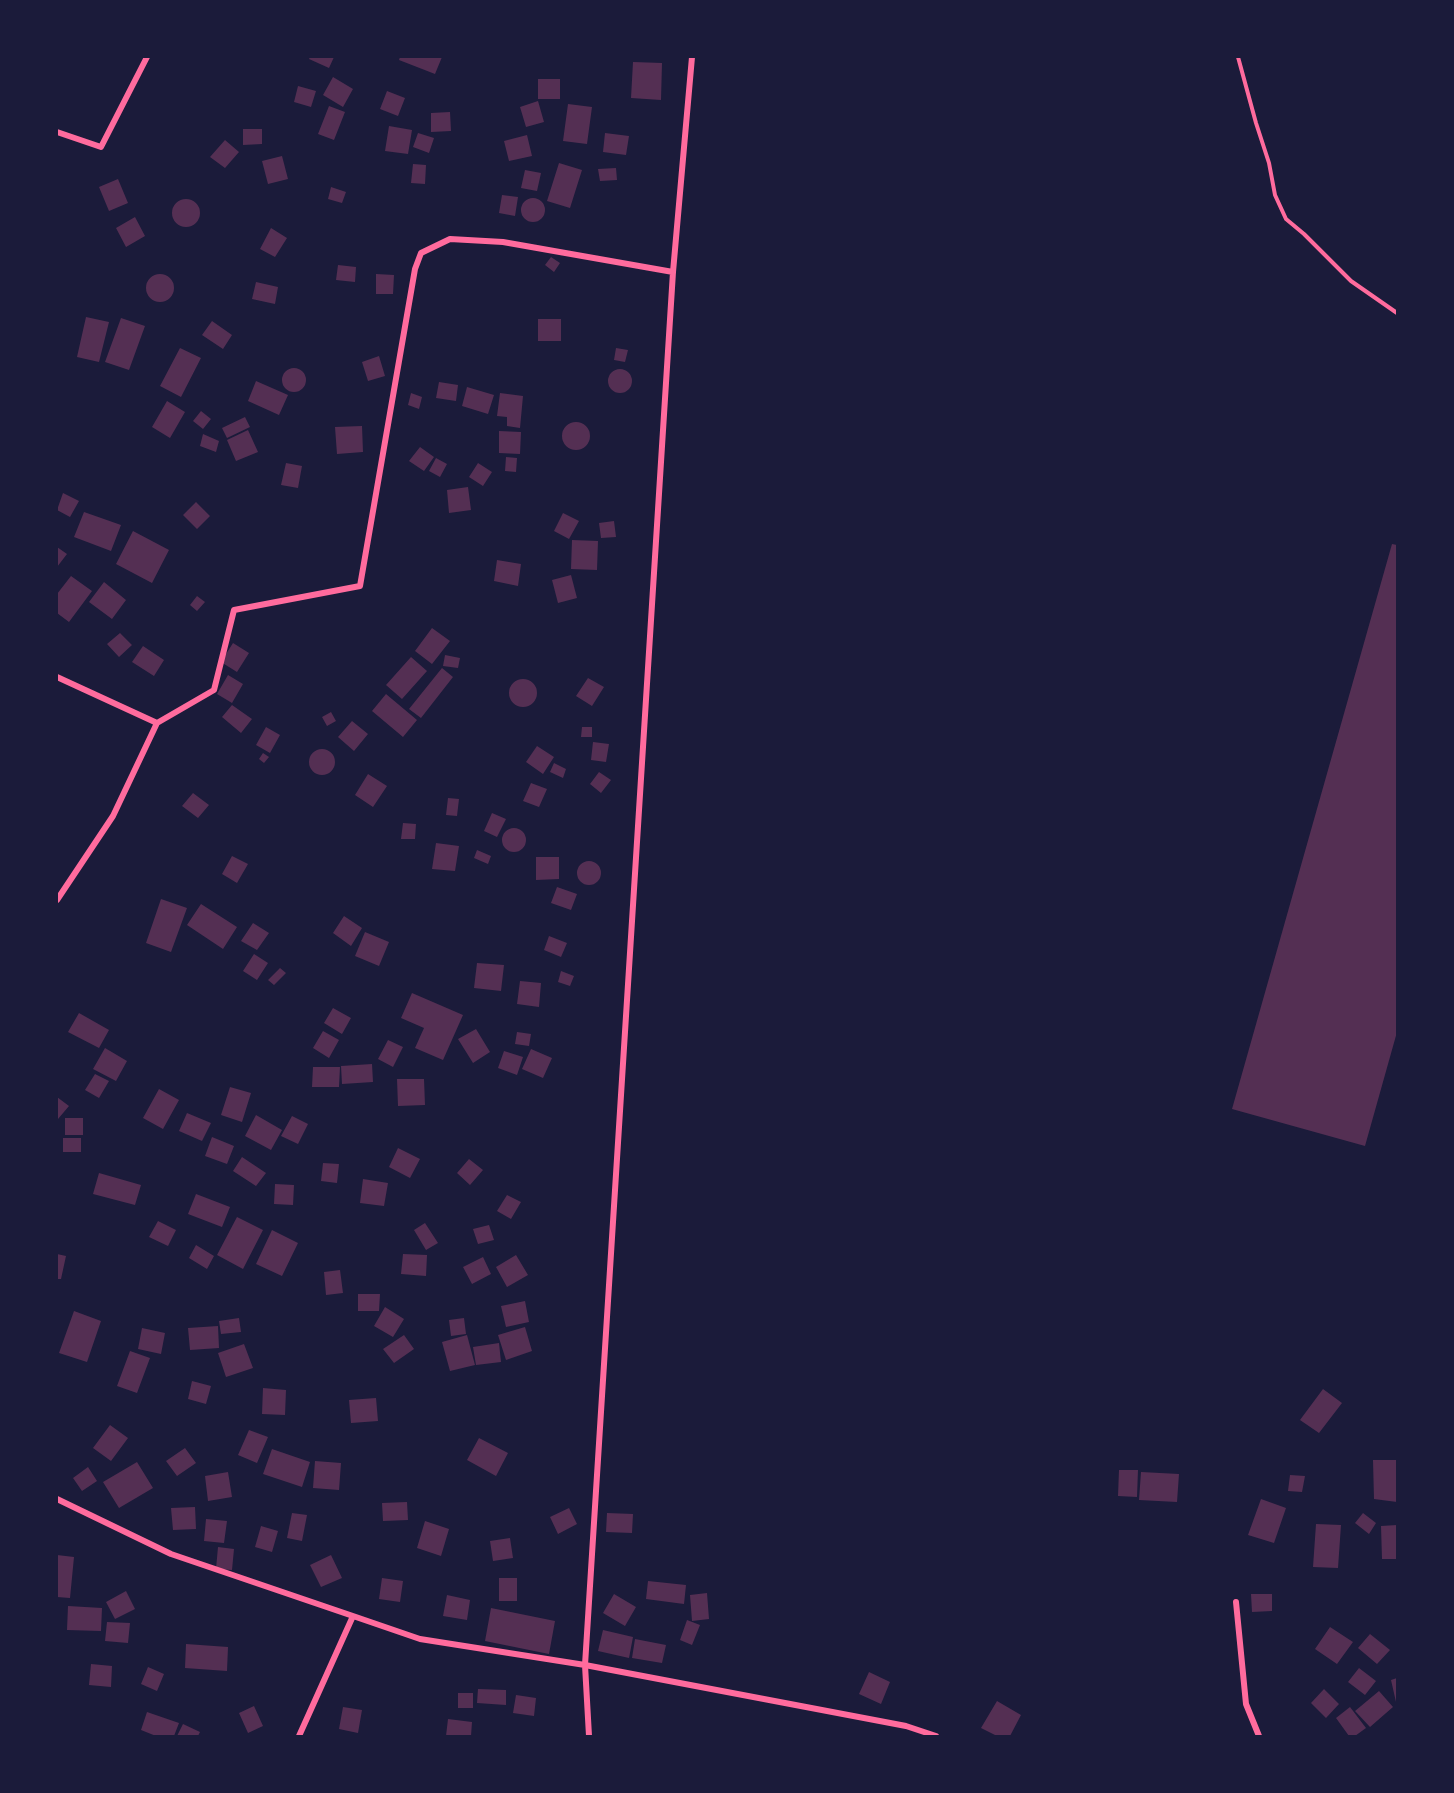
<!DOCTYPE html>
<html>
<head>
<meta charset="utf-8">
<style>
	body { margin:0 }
	#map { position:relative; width:1454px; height:1793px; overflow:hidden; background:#1b1b3a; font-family:"Varela Round",sans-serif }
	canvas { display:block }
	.frame { position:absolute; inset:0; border:58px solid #1b1b3a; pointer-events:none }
</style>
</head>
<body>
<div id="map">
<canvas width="1454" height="1793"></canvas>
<div class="frame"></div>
</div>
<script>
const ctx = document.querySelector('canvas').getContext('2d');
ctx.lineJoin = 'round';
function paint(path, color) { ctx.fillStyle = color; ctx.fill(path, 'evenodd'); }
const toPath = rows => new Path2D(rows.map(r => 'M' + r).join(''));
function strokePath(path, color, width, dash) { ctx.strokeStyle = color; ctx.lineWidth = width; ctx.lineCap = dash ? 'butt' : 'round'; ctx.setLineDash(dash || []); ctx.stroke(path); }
const building = toPath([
	[310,57,334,57,329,68,309,59],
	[400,57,442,57,435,74,399,60],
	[633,62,662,63,661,100,631,98],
	[333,77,353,89,343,107,323,95],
	[538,79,560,79,560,99,538,99],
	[298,86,316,91,311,107,294,102],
	[387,91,405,98,398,116,380,109],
	[538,101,544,122,526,127,520,107],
	[568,104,592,107,587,144,563,141],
	[329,106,345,112,334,140,318,134],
	[450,112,451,131,431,132,431,113],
	[389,126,412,130,408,154,385,151],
	[243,129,262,129,262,144,243,145],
	[418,133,434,138,429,153,413,147],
	[605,133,629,136,626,155,603,152],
	[527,135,532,156,509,161,504,141],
	[225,140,239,152,225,168,210,157],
	[282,156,288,179,268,184,262,161],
	[559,163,582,170,570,208,547,201],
	[413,164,426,165,425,184,411,183],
	[616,168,617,180,600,181,598,169],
	[525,170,541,173,537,191,521,188],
	[118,179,128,203,109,211,99,187],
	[331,187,346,192,342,203,328,199],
	[502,195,518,197,515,216,499,213],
	'521 210a12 12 0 1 1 24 0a12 12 0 1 1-24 0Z',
	'172 213a14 14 0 1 1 28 0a14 14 0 1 1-28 0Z',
	[135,217,145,236,126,247,116,228],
	[271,228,287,238,275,257,260,249],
	[551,257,560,263,554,272,545,265],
	[338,265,356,267,355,282,336,280],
	[376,274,394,275,393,294,376,294],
	'146 288a14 14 0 1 1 28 0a14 14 0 1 1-28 0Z',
	[256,282,278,287,275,304,252,299],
	[86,317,109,322,99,362,77,357],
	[121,318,145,326,129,370,105,362],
	[538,319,561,319,561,341,538,341],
	[212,321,232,335,223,349,202,335],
	[180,348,201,358,181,397,160,386],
	[616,348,628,350,625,362,614,360],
	[379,356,385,376,368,381,362,362],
	'282 380a12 12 0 1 1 24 0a12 12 0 1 1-24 0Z',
	'608 381a12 12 0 1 1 24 0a12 12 0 1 1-24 0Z',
	[256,381,288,395,279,415,248,401],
	[439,382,458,385,456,401,436,398],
	[467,387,494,395,488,414,462,406],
	[411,393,422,397,419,409,408,405],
	[500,393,523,396,520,428,507,426,507,417,497,416],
	[167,401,185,412,170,438,152,427],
	[201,411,211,419,203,429,193,421],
	[245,417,250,427,227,438,222,428],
	'562 436a14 14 0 1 1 28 0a14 14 0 1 1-28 0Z',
	[362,426,363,452,337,454,335,427],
	[248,430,258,452,236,461,227,440],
	[499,431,521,432,520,454,499,453],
	[203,434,219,441,216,452,200,446],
	[420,447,434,457,424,471,409,461],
	[506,457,517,458,516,472,505,471],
	[436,458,447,464,440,477,429,471],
	[286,463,302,466,298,488,281,485],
	[478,463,492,472,483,486,469,477],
	[468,487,471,510,449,513,447,490],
	[63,493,79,501,70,517,57,510],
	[196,502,210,516,197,529,183,515],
	[84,512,121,525,111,551,74,537],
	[563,513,579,521,569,539,554,531],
	[614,521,616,537,601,538,599,523],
	[133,531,169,550,152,583,116,564],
	[572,540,598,541,597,570,571,569],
	[1392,544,1397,545,1397,1032,1365,1146,1232,1109],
	[57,547,67,554,57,567],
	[497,560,521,564,518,586,494,581],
	[571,575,577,598,558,603,552,580],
	[71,576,92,591,69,622,57,613,57,594],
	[104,582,126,600,112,619,89,602],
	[197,596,205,602,197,611,190,605],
	[432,628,450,641,432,664,415,651],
	[120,633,132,645,119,657,107,644],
	[233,643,249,653,237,672,221,662],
	[143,646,164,660,154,676,132,662],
	[445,655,460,658,458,668,443,666],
	[411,657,427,671,402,699,386,685],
	[442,668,453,677,421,718,409,709],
	[228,675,243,684,232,703,217,694],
	[588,678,604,687,592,706,576,696],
	'509 693a14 14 0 1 1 28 0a14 14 0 1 1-28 0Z',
	[386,694,417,720,403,737,372,711],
	[232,705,252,719,241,733,222,717],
	[331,712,336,721,327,726,322,717],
	[352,721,368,734,354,751,338,737],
	[266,727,280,735,270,753,256,745],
	[582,727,592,727,592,737,581,737],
	[593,742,609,744,606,762,591,760],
	[537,746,554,757,543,774,526,762],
	'309 762a13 13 0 1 1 26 0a13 13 0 1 1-26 0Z',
	[263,753,269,757,264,763,259,759],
	[554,763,566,769,563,778,550,772],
	[599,772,611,780,601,793,590,784],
	[368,774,387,786,373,807,355,795],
	[531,783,547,789,539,807,523,801],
	[193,793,209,805,198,818,182,806],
	[448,798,459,799,457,816,446,815],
	[492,813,506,819,497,837,484,831],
	[403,823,416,824,415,839,401,839],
	'502 840a12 12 0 1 1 24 0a12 12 0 1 1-24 0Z',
	[436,843,459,846,455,871,432,869],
	[477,850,491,856,488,864,474,858],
	[232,856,248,864,237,883,222,874],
	[536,857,559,857,559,879,536,880],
	'577 873a12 12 0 1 1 24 0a12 12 0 1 1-24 0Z',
	[557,887,577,894,571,910,551,903],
	[161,899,187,908,171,952,146,943],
	[201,904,237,927,223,949,187,925],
	[344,916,362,928,351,946,333,933],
	[253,923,269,933,257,950,241,941],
	[365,932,389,942,379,966,355,956],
	[549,936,567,943,561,957,544,950],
	[254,954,268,963,257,980,243,971],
	[477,963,504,965,501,991,474,988],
	[280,968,286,973,274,985,268,980],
	[561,971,574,976,570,986,558,982],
	[520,981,541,983,539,1007,517,1004],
	[412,993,463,1015,443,1060,415,1048,424,1028,401,1018],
	[333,1008,351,1018,342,1034,324,1023],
	[79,1013,109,1030,99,1048,68,1032],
	[476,1029,490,1052,473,1063,458,1039],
	[323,1031,339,1040,329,1058,313,1048],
	[517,1032,531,1034,529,1046,515,1044],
	[388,1040,403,1047,393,1067,378,1059],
	[105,1048,127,1061,116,1081,93,1069],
	[531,1049,552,1058,543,1078,522,1069],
	[504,1051,523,1057,517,1075,498,1068],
	[372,1064,373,1082,342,1084,341,1066],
	[313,1067,340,1067,339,1087,312,1087],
	[95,1074,109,1081,99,1098,85,1090],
	[397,1079,424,1079,425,1105,398,1106],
	[230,1087,251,1093,242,1122,221,1115],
	[159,1089,179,1100,163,1129,143,1118],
	[57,1097,69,1106,58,1119,57,1118],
	[187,1113,211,1123,202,1141,179,1131],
	[256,1115,282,1130,271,1150,245,1136],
	[292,1116,308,1124,298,1144,281,1136],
	[65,1118,83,1118,83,1135,65,1135],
	[212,1137,234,1146,227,1164,205,1156],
	[63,1138,81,1138,81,1152,63,1152],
	[398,1148,420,1159,410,1178,389,1167],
	[242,1157,266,1173,256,1186,233,1171],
	[469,1159,483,1170,470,1185,457,1173],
	[323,1163,339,1164,337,1183,321,1181],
	[99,1173,141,1185,135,1205,93,1194],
	[363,1179,388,1183,384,1206,360,1203],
	[275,1184,294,1185,293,1205,274,1204],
	[196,1194,230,1207,222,1227,188,1214],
	[507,1195,521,1202,511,1219,497,1211],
	[237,1217,263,1230,243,1269,217,1255],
	[158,1221,176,1230,168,1246,149,1237],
	[425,1223,438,1243,426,1250,414,1230],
	[489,1225,494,1240,478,1244,473,1229],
	[272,1230,298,1243,282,1276,256,1264],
	[196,1245,214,1256,207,1269,189,1258],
	[57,1254,66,1256,61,1279,57,1279],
	[403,1254,427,1255,426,1276,401,1274],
	[516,1255,528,1275,507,1287,496,1267],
	[483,1257,491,1274,472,1284,463,1267],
	[340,1270,343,1293,326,1295,324,1272],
	[358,1294,380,1294,379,1311,358,1311],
	[525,1301,529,1322,506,1327,501,1306],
	[385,1307,404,1319,393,1337,374,1326],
	[74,1311,101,1321,87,1362,59,1353],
	[239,1318,241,1332,221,1334,219,1321],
	[464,1318,466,1334,451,1336,449,1320],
	[218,1326,219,1348,190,1350,188,1328],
	[525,1327,532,1351,506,1360,498,1335],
	[142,1328,165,1333,161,1354,138,1349],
	[404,1335,414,1349,394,1363,383,1349],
	[467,1335,475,1365,450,1371,442,1342],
	[499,1343,501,1362,476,1365,473,1347],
	[244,1344,253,1368,226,1377,218,1353],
	[130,1351,150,1358,137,1393,117,1386],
	[192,1381,211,1386,206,1404,188,1399],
	[263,1388,286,1390,285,1415,262,1414],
	[1323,1389,1342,1403,1319,1433,1300,1420],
	[376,1398,378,1421,351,1423,349,1400],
	[110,1425,128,1438,111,1461,93,1448],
	[249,1430,268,1437,257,1463,238,1455],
	[479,1438,508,1453,496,1476,467,1460],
	[185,1448,196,1463,177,1476,166,1461],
	[272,1449,310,1462,302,1487,263,1474],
	[1373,1460,1397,1460,1397,1502,1374,1499],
	[315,1461,341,1463,339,1490,313,1488],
	[137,1462,153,1488,119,1508,103,1482],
	[88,1467,97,1481,82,1491,73,1478],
	[1119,1470,1138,1470,1137,1497,1118,1496],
	[228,1472,232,1497,208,1501,205,1476],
	[1141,1472,1179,1474,1177,1502,1139,1500],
	[1290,1475,1305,1476,1302,1492,1288,1491],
	[1261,1499,1286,1508,1274,1543,1248,1535],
	[407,1502,408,1520,383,1521,382,1503],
	[195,1507,196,1529,173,1530,171,1508],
	[569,1508,577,1524,558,1534,550,1517],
	[292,1513,307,1515,302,1541,287,1538],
	[607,1513,633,1514,632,1533,606,1532],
	[1363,1513,1376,1523,1369,1534,1355,1523],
	[206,1519,227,1521,224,1543,204,1541],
	[425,1521,449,1529,441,1556,417,1548],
	[1316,1524,1341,1525,1338,1568,1313,1567],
	[1397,1525,1397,1559,1382,1559,1381,1526],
	[261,1526,278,1531,272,1552,255,1547],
	[510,1538,513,1558,493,1561,490,1541],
	[218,1547,234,1549,232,1570,216,1569],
	[57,1555,74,1557,70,1598,57,1597],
	[331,1555,342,1578,321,1587,310,1565],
	[382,1578,403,1581,400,1602,379,1599],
	[499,1578,517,1578,517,1601,499,1601],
	[648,1581,686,1585,684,1604,646,1599],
	[126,1591,135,1609,115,1619,106,1602],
	[707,1593,709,1619,692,1621,690,1595],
	[614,1594,636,1607,625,1626,603,1613],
	[1251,1594,1272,1594,1272,1611,1252,1612],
	[447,1595,470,1600,467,1620,443,1616],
	[68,1606,102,1608,101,1631,67,1630],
	[491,1608,555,1621,549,1654,485,1641],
	[687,1620,700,1625,692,1645,680,1640],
	[107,1622,130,1623,128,1643,105,1641],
	[1330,1627,1353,1642,1337,1664,1315,1649],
	[603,1630,633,1637,629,1658,598,1651],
	[1370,1634,1390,1650,1377,1664,1358,1648],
	[635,1639,666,1645,662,1663,632,1658],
	[186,1644,228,1647,227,1671,185,1668],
	[91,1664,112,1666,111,1687,89,1685],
	[148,1667,164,1674,157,1691,141,1684],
	[1359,1668,1376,1681,1365,1695,1348,1682],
	[869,1672,890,1682,881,1704,859,1694],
	[1397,1678,1397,1702,1396,1702,1391,1680],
	[478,1689,506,1690,506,1705,477,1703],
	[1324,1689,1339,1704,1326,1718,1311,1703],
	[1379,1691,1393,1707,1370,1727,1355,1711],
	[458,1693,473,1693,473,1708,458,1708],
	[516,1695,536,1698,534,1716,513,1713],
	[997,1701,1021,1715,1010,1736,997,1736,981,1728],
	[254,1706,263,1726,248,1733,239,1713],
	[343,1707,362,1710,358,1733,339,1729],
	[1350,1707,1366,1728,1355,1736,1349,1736,1336,1718],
	[147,1712,179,1723,174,1736,156,1736,141,1730],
	[448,1719,472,1722,471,1736,446,1736],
	[183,1724,200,1732,198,1736,177,1736]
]);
const path = toPath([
	[1238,57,1256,123,1269,163,1275,195,1286,219,1304,234,1351,281,1397,313]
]);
const minor = toPath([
	[57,132,101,147,147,57],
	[57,677,157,723],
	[57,900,113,816,157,723,214,690,234,610,360,586,415,269,421,253,450,239,503,242,673,272],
	[57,1499,171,1554,353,1616,299,1736],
	[1236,1602,1246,1704,1259,1736],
	[353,1616,420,1639,585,1665,673,272,692,57],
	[589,1736,585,1665,906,1726,936,1736]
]);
paint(building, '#542f53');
strokePath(path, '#ff6b9d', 4);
strokePath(minor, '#ff6b9d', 6);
</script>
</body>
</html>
